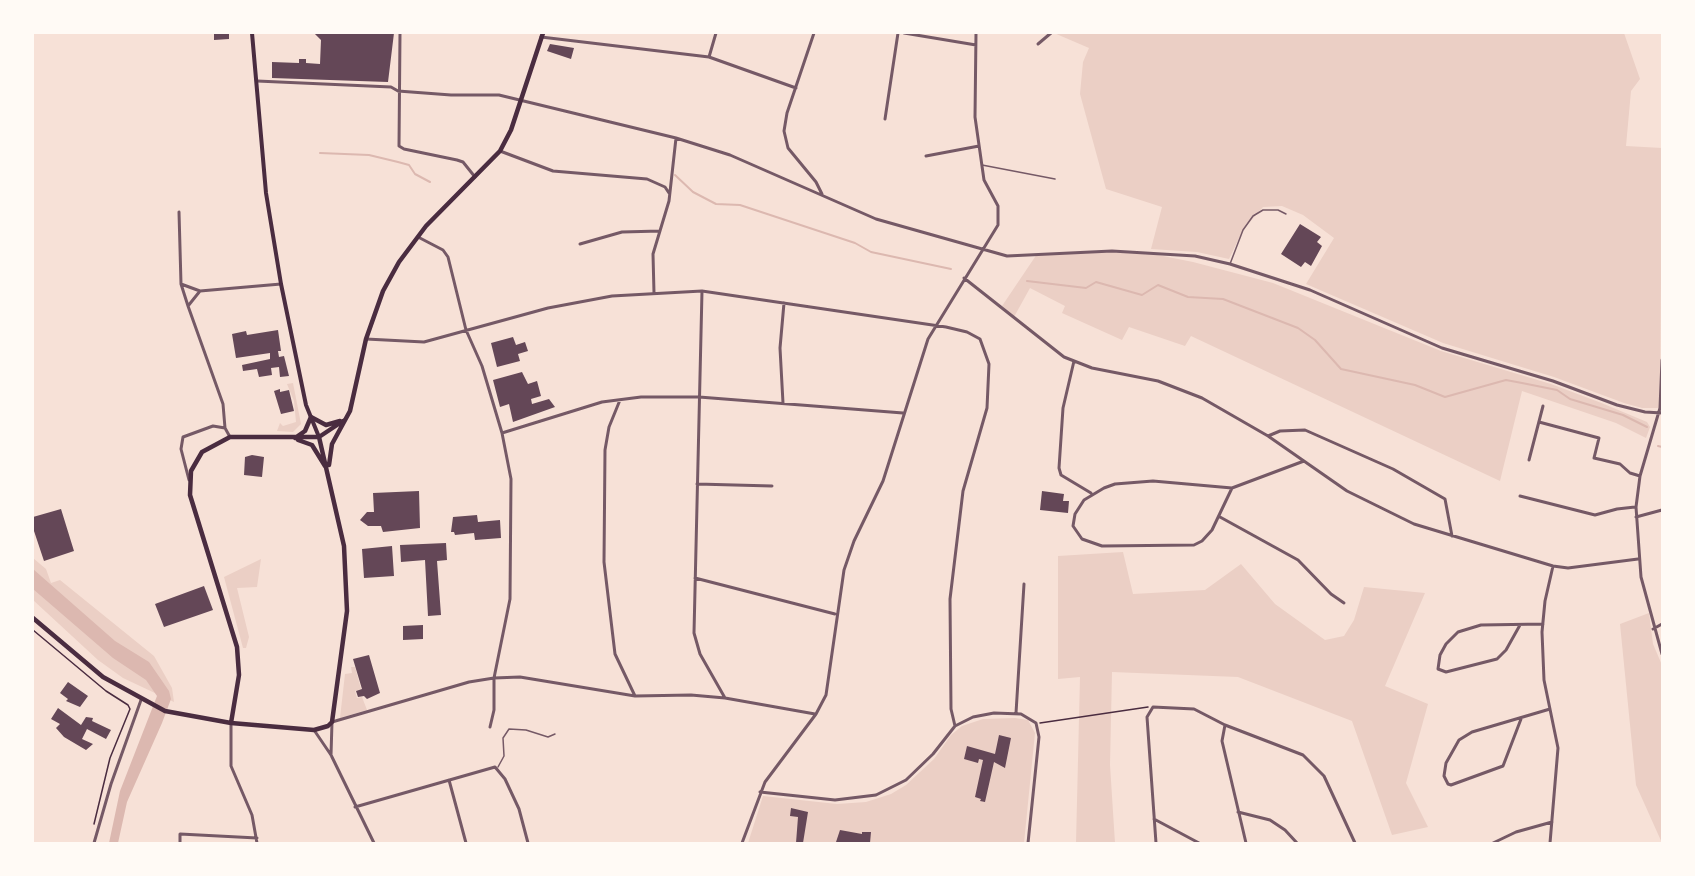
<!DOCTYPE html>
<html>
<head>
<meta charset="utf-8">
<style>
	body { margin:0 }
	#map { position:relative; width:1695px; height:876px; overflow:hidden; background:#f7e1d7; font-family:Cabin,sans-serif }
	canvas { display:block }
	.frame { position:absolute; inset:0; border:34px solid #fffaf5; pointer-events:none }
</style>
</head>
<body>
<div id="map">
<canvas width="1695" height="876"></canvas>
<div class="frame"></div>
</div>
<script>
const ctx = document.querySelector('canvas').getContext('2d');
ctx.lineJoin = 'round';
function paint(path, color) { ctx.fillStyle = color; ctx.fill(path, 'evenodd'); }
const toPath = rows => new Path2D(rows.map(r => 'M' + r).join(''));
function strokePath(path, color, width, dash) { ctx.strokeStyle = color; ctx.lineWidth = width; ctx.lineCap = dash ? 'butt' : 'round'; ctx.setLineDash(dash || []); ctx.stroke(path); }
const green = toPath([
	[1054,33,1624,33,1640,79,1631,91,1626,146,1662,148,1660,408,1642,408,1624,403,1554,377,1443,343,1306,284,1334,238,1303,215,1282,206,1263,207,1243,230,1229,259,1197,252,1151,249,1162,207,1106,189,1080,94,1083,62,1089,48],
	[1112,251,1148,253,1193,262,1273,283,1441,351,1551,384,1599,402,1647,422,1650,427,1646,438,1616,423,1522,391,1500,481,1191,336,1185,346,1129,327,1122,340,1062,313,1065,306,1030,288,1014,317,1002,306,1037,254],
	[293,383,301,424,293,432,277,431,280,423,283,426,296,422,294,401,287,384],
	[1123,552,1133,594,1205,590,1241,564,1275,604,1325,640,1344,636,1354,620,1364,587,1425,593,1385,686,1428,704,1406,783,1428,827,1392,835,1352,721,1238,677,1112,672,1110,765,1115,843,1076,843,1080,677,1058,679,1058,556],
	[33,558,46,569,51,583,60,580,154,656,172,688,174,702,123,678,98,660,33,600],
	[261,559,257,587,237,588,249,637,246,648,243,648,224,577],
	[1649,613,1653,644,1662,665,1662,843,1636,785,1620,624],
	[351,667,355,667,361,689,355,691,357,698,362,697,367,710,340,718,345,674,352,673],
	[1015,718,1028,720,1035,733,1024,843,748,843,763,796,837,804,866,802,891,794,906,785,934,759,951,735,962,726,983,719]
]);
const water = toPath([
	[33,569,115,641,149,662,169,691,171,699,162,723,127,802,118,843,109,843,120,791,157,696,146,680,113,658,33,589]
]);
const stream = toPath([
	[320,153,369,155,398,162,409,165,415,174,430,182],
	[675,175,693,192,716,204,740,205,855,243,871,252,951,269],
	[1027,281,1086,288,1096,282,1142,295,1158,285,1188,297,1223,299,1298,328,1315,340,1341,369,1415,385,1445,397,1506,380,1522,383,1557,390,1570,399,1623,415,1647,427],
	[1658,446,1662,447]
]);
const building = toPath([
	[214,33,229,33,229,39,214,40],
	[314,33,394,33,388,82,272,78,272,62,299,63,299,59,306,59,306,63,320,64,321,40],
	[550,44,574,48,571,59,547,51],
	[1300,224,1321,237,1317,242,1322,246,1311,266,1305,262,1301,267,1281,254],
	[278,330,281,351,278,351,279,357,284,356,289,376,280,377,279,367,271,368,272,375,259,377,257,369,243,371,242,365,270,359,270,353,236,358,232,334,246,331,247,335],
	[513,337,516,345,525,342,528,351,518,354,520,361,497,367,491,343],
	[522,372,528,384,537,381,541,396,531,399,532,404,549,399,555,407,513,422,509,404,500,407,493,380],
	[280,389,280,392,289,390,294,411,281,414,274,391],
	[252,455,264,457,262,477,244,475,245,457],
	[419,491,420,528,383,532,381,526,368,526,360,520,367,512,374,512,373,493],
	[1042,491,1064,494,1063,501,1069,501,1068,513,1040,510],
	[61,509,74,551,44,561,33,528,33,517],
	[477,515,478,522,500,520,501,538,475,540,474,533,455,535,454,532,451,532,453,517],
	[446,543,447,560,437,561,441,615,428,616,425,560,401,562,400,545],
	[392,546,394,576,364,578,362,549],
	[204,586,213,610,164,627,155,604],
	[423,625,423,639,403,640,403,626],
	[369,655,380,693,367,699,364,696,358,697,356,691,362,689,353,659],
	[68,682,88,696,80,707,66,701,68,699,60,693],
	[58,708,81,725,86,717,93,718,92,721,111,730,106,739,87,729,82,739,93,744,86,750,64,737,56,728,60,724,51,719],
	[999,735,1011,738,1005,768,994,762,985,802,980,801,981,799,975,797,983,760,979,759,978,763,964,759,967,746,995,754],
	[791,808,808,812,803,843,796,843,798,817,790,816],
	[840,830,862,834,862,832,871,832,870,843,836,842]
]);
const path = toPath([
	[33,630,106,691,128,705,130,709,110,758,94,824],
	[1040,723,1148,707]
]);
const service = toPath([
	[982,165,1055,179],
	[1230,264,1243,230,1253,216,1263,210,1278,210,1286,214],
	[498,767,504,756,503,738,509,729,526,730,548,737,555,734]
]);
const minor = toPath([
	[400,33,399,146,404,149,457,160,463,162,475,177],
	[814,33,787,113,784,131,788,148,816,182,822,194],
	[904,33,976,45],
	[541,37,709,57,796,88],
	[1038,44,1051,33],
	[709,57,716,33],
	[257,81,391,87,398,91,451,95,499,95,676,138,730,155,876,219,1007,256,1112,251,1195,256,1230,264,1310,290,1442,348,1553,381,1617,405,1645,412,1662,413],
	[885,119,898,33],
	[500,151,553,171,647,179,665,187,669,193],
	[926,156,979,146],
	[179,212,181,284,188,306],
	[418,237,443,250,448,257,466,330,482,366,502,433,511,479,510,599,494,678,494,710,490,727],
	[580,244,622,232,660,231],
	[964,278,1064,357,1092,368,1158,381,1202,398,1268,436,1347,491,1414,524,1553,566,1568,568,1638,559],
	[181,284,200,291,281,284],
	[200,291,188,306,223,404,225,428,230,437],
	[702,291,694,633,700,654,725,698],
	[654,293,653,254,669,201,676,138],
	[366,339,424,342,548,308,612,296,702,291,946,327,967,332,980,339,989,364,987,408,963,491,950,599,951,709,955,726,933,754,906,780,876,795,835,800,760,792],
	[1662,360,1660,408,1640,476,1636,507,1641,577,1662,654],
	[1074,361,1063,408,1059,468,1061,475,1091,493],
	[620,400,609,427,605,450,604,562,615,654,635,696],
	[783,403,780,348,784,303],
	[1539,422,1599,438,1594,458,1620,464,1630,473,1640,476],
	[502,433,602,402,641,397,699,397,903,413],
	[1268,436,1280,431,1305,430,1393,469,1445,499,1452,536],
	[1529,460,1543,406],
	[189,480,181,449,183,437,213,426,225,428],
	[697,484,772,486],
	[1232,488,1212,530,1202,541,1194,545,1102,546,1082,539,1073,526,1075,514,1084,500,1104,488,1115,484,1153,481,1232,488,1304,461],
	[1520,496,1595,515,1617,509,1635,507],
	[1220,517,1298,560,1331,594,1344,603],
	[1636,517,1662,510],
	[695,578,835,614],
	[1520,625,1506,650,1497,659,1446,672,1438,669,1440,655,1446,644,1458,632,1481,625,1543,624],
	[1653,629,1662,624],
	[1016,713,1024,584],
	[1521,719,1503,766,1451,785,1448,784,1444,776,1446,763,1459,740,1472,732,1550,709],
	[231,723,231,766,252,815,257,843],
	[1225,725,1222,741,1246,843],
	[955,726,973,717,994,713,1021,714,1036,723,1039,737,1028,843],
	[314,730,331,755,374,843],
	[331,755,332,722,469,682,494,678,520,677,635,696,691,695,725,698,815,714],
	[449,780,466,843],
	[355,807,495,767,505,779,519,809,528,843],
	[1238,812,1270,820,1285,830,1297,843],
	[1154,819,1199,843],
	[94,843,111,784,141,700],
	[180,843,180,834,257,838],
	[742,843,765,782,816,714,826,695,844,570,854,541,883,481,928,339,998,225,998,206,984,180,975,117,976,33],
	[1156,843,1147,717,1153,707,1194,709,1225,725,1303,755,1324,776,1355,843],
	[1493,843,1516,832,1552,822],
	[1550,843,1558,748,1544,680,1542,632,1545,601,1553,566]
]);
const secondary = toPath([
	[252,33,266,193,281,284,306,405,319,437]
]);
const primary = toPath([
	[295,438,305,431,311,417,326,425,340,421],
	[298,440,312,445,325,466],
	[329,465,332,444,350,411,366,339,383,291,399,262,426,226,500,151,511,130,543,33],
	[33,618,103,677,165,711,231,723,314,730,328,726,332,722,347,611,344,546,319,437],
	[231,723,239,675,237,647,190,495,191,471,202,452,230,437,319,437,343,421]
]);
paint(green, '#ebcfc5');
paint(water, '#dcb8b0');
strokePath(stream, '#dcb8b0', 2);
paint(building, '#644757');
strokePath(path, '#4a2c40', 1.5);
strokePath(service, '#755966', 1.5);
strokePath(minor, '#755966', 3);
strokePath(secondary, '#4a2c40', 4);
strokePath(primary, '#4a2c40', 4.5);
</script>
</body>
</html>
